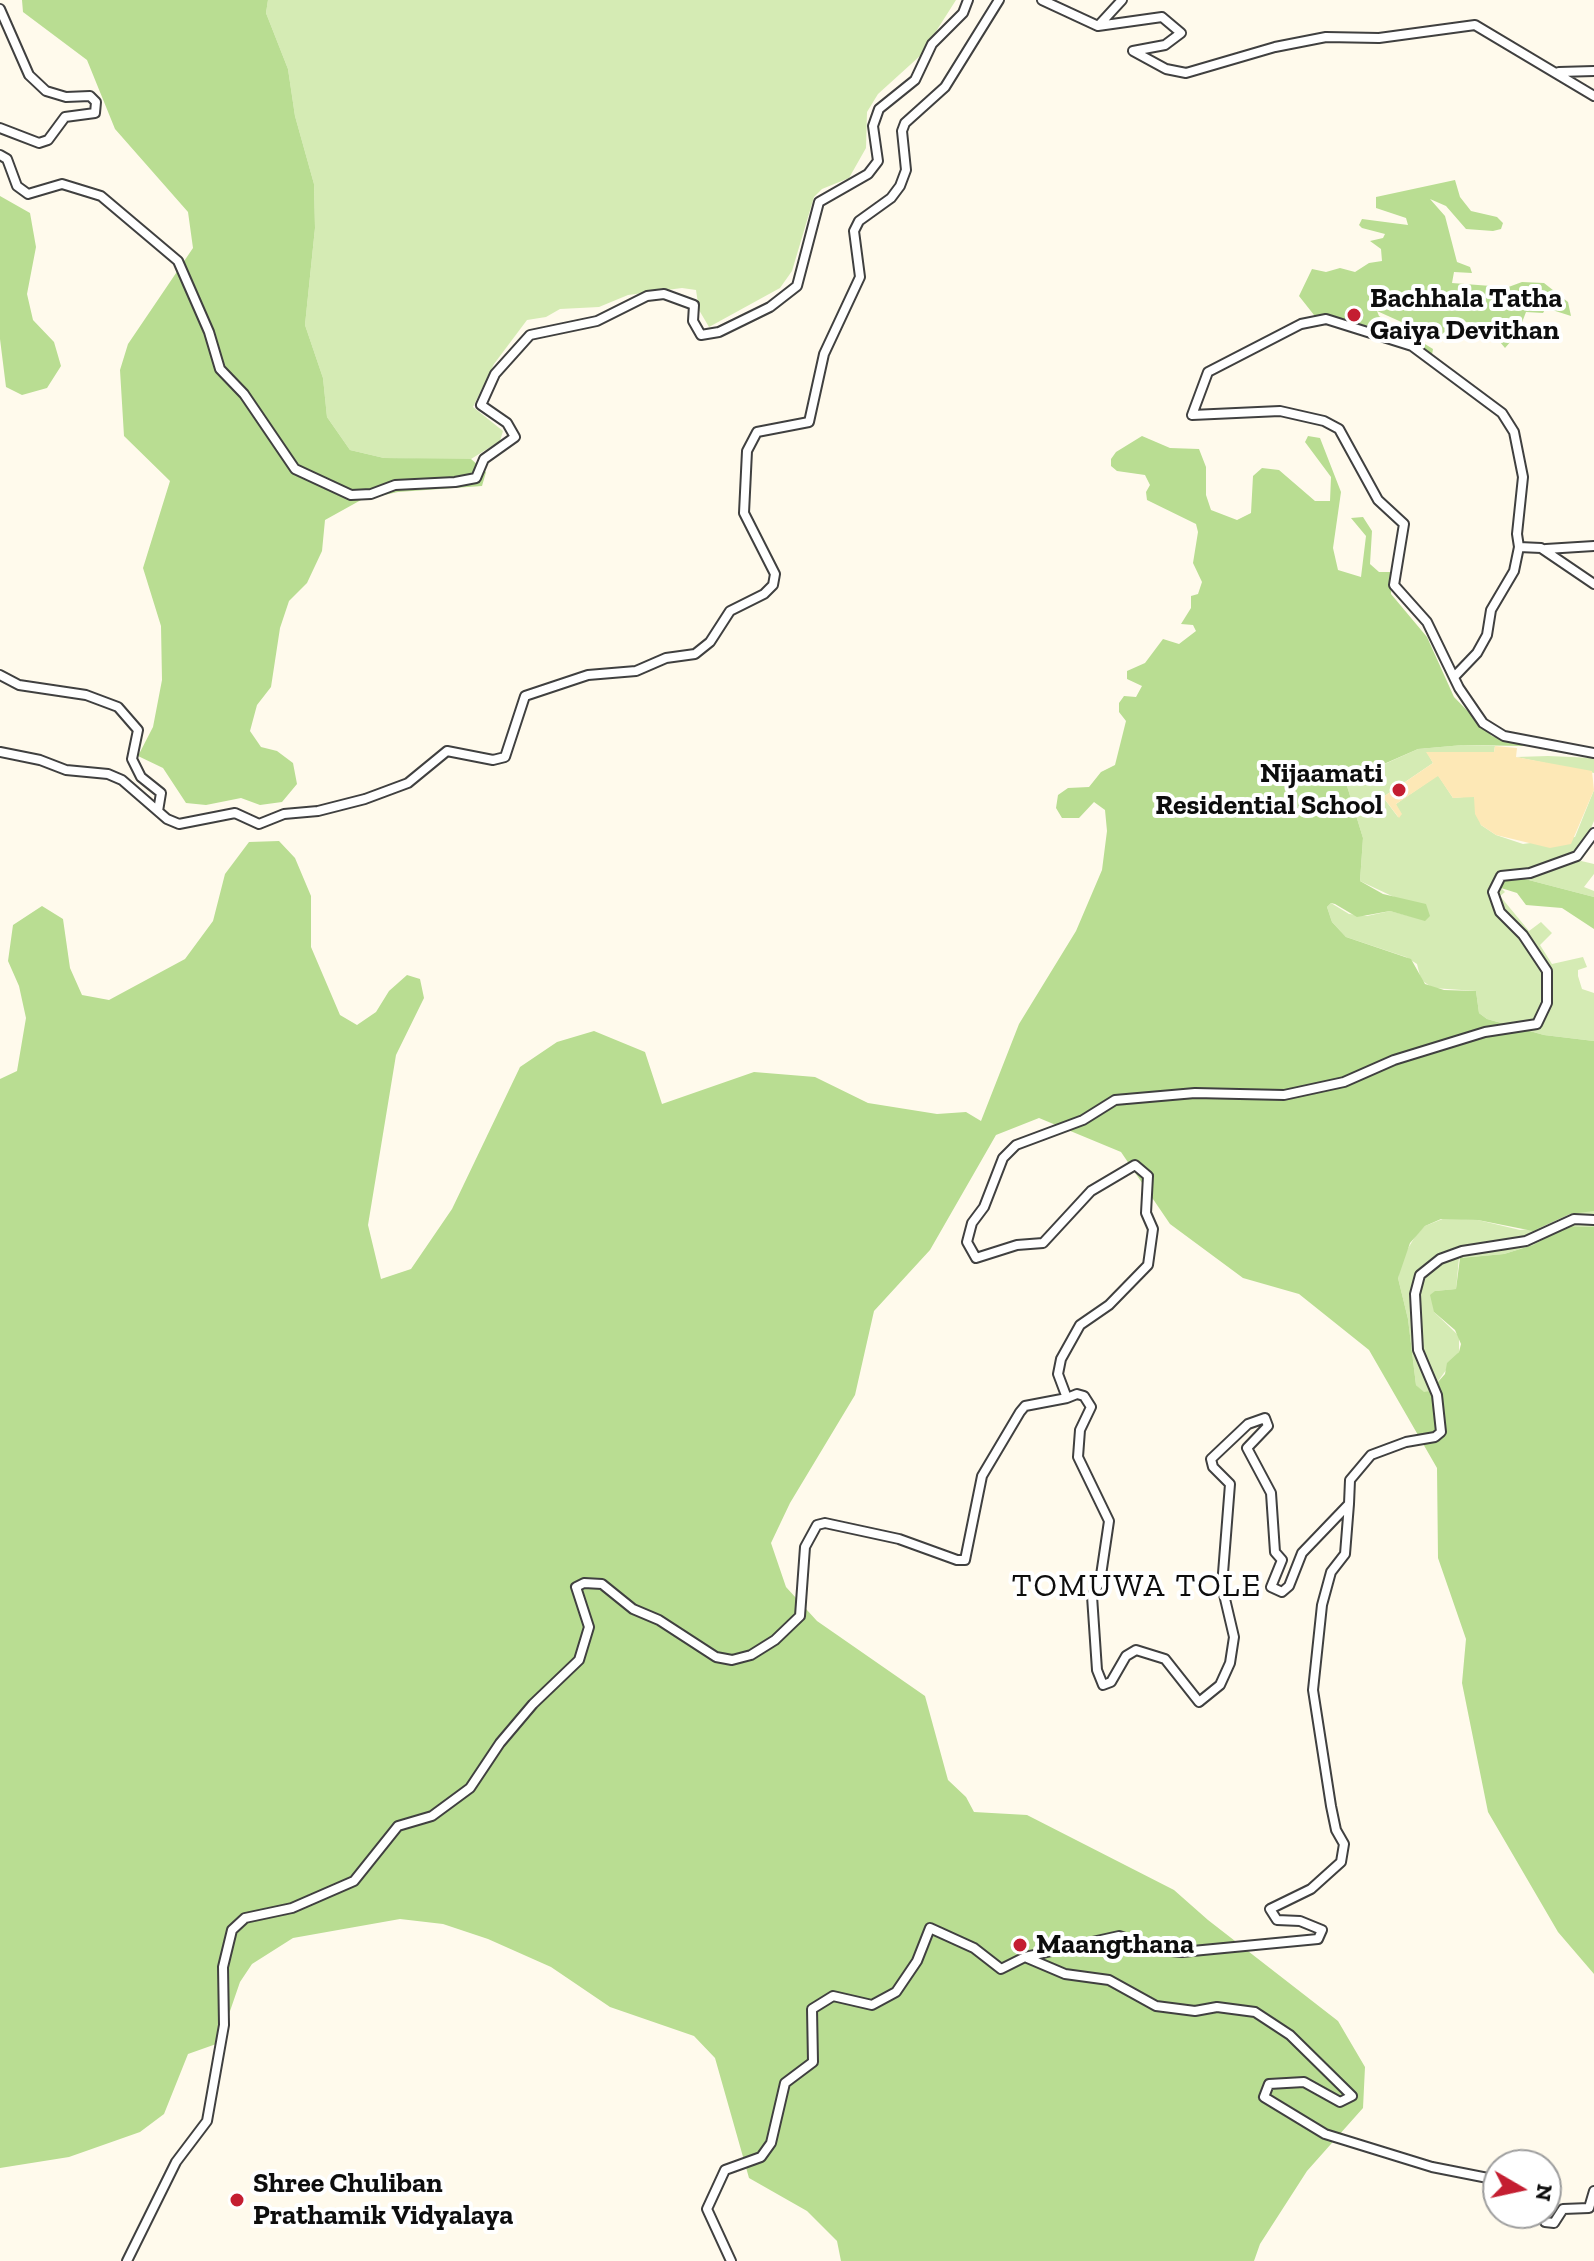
<!DOCTYPE html>
<html>
<head>
<meta charset="utf-8">
<style>
	body { margin:0 }
	#map { position:relative; width:1594px; height:2261px; overflow:hidden; background:#fffaec; font-family:"Zilla Slab",serif }
	canvas { display:block }
	.north { position:absolute; left:1482px; top:2149px; width:80px; height:80px; box-sizing:border-box; background:#fff; border:2px solid #9e9e9e; border-radius:50%; rotate:99deg; font-size:22px; font-weight:700; line-height:32px; text-align:center; color:#0d0d0d }
	.north::after { content:''; display:block; margin:auto; width:28px; height:36px; background:#c41e31; clip-path:polygon(50% 0,100% 100%,50% 72%,0 100%) }
</style>
</head>
<body>
<div id="map">
<canvas width="1594" height="2261"></canvas>
<div class="north">N</div>
</div>
<script>
const ctx = document.querySelector('canvas').getContext('2d');
ctx.lineJoin = 'round';
function paint(path, color) { ctx.fillStyle = color; ctx.fill(path, 'evenodd'); }
const toPath = rows => new Path2D(rows.map(r => 'M' + r).join(''));
function strokePath(path, color, width, dash) { ctx.strokeStyle = color; ctx.lineWidth = width; ctx.lineCap = dash ? 'butt' : 'round'; ctx.setLineDash(dash || []); ctx.stroke(path); }
function drawText(font, color, halo, rows, align = 'center') {
  ctx.font = font + ' "Zilla Slab",serif'; ctx.lineWidth = 8; ctx.setLineDash([]); ctx.textBaseline = 'middle'; ctx.strokeStyle = halo; ctx.fillStyle = color; for (const [text, x, y, turn = 0] of rows) {
    ctx.save(); ctx.translate(x, y); ctx.rotate((+turn || 0) * Math.PI / 180); ctx.textAlign = isNaN(turn) ? turn : align; if (halo) ctx.strokeText(text, 0, 0); ctx.fillText(text, 0, 0); ctx.restore();
  }
}
const green = toPath([
	[268,0,956,0,921,55,878,94,867,112,866,148,849,178,822,189,814,197,792,271,780,288,709,327,699,310,696,290,682,288,628,295,599,307,560,309,546,317,527,320,494,364,473,407,503,431,500,441,471,459,450,460,384,458,350,450,327,417,323,378,305,325,315,228,314,184,295,116,288,69,266,13],
	[1463,745,1495,746,1494,752,1427,752,1433,763,1383,797,1398,817,1396,804,1438,775,1453,798,1474,796,1481,825,1496,835,1523,844,1575,837,1594,790,1594,821,1577,860,1594,864,1594,874,1584,887,1594,891,1594,897,1521,878,1501,888,1505,892,1500,896,1529,931,1541,922,1552,933,1540,945,1552,964,1583,957,1587,967,1578,970,1578,976,1582,989,1594,993,1594,1041,1544,1035,1487,1019,1479,1013,1476,991,1433,988,1421,980,1417,964,1406,957,1346,937,1332,922,1327,907,1331,903,1349,914,1367,916,1390,911,1425,920,1394,897,1360,881,1363,838,1343,773,1378,767,1418,749],
	[1548,756,1594,758,1594,773,1516,757],
	[1578,1211,1594,1211,1594,1227,1566,1226,1533,1245,1504,1254,1459,1258,1456,1289,1435,1291,1434,1312,1459,1336,1459,1352,1431,1391,1424,1393,1416,1385,1408,1319,1398,1278,1401,1260,1416,1235,1425,1226,1445,1218,1478,1220,1520,1230,1544,1228]
]);
const forest = toPath([
	[22,0,268,0,266,13,288,69,295,116,314,184,315,228,305,325,323,378,327,417,350,450,384,458,471,459,486,472,482,486,398,492,361,500,325,520,322,551,307,583,289,601,280,628,271,687,257,705,250,731,261,747,277,751,293,763,297,784,282,802,260,805,241,798,206,805,186,803,163,768,138,756,153,727,162,680,161,626,143,568,170,481,124,436,120,370,128,344,193,248,188,212,115,129,87,60,23,12],
	[1455,180,1460,197,1471,211,1497,217,1503,223,1501,229,1493,231,1466,229,1446,206,1430,199,1445,216,1457,262,1470,267,1472,273,1454,272,1452,283,1491,286,1495,292,1522,282,1544,283,1568,302,1571,316,1546,308,1543,313,1526,312,1518,333,1505,348,1491,331,1469,322,1454,323,1446,338,1439,339,1377,311,1379,316,1433,349,1432,355,1394,331,1314,315,1299,296,1312,269,1326,272,1340,268,1355,272,1369,263,1382,261,1381,249,1370,241,1383,238,1385,234,1362,228,1359,225,1362,219,1408,225,1406,218,1376,208,1376,197],
	[0,196,30,213,36,247,27,294,33,320,54,342,61,366,47,388,22,395,6,387,0,339],
	[1142,436,1170,448,1199,449,1206,467,1206,495,1211,510,1237,520,1251,513,1253,476,1262,468,1279,470,1315,501,1330,501,1331,477,1305,442,1308,436,1320,438,1341,492,1333,548,1338,570,1361,577,1366,536,1351,518,1363,517,1372,531,1370,564,1379,572,1392,572,1391,594,1427,637,1454,697,1492,736,1525,746,1463,745,1418,749,1377,767,1343,773,1363,838,1360,881,1383,894,1426,904,1430,916,1425,921,1390,911,1357,917,1335,904,1331,903,1327,907,1332,922,1346,937,1411,959,1425,984,1444,990,1476,991,1479,1013,1487,1019,1544,1035,1594,1041,1594,1211,1570,1214,1533,1231,1478,1220,1441,1219,1425,1226,1410,1243,1398,1278,1408,1319,1416,1385,1424,1392,1430,1391,1445,1374,1447,1363,1459,1352,1461,1344,1455,1330,1434,1312,1430,1295,1435,1291,1456,1289,1460,1258,1504,1254,1533,1245,1566,1226,1594,1227,1594,1974,1558,1932,1488,1812,1462,1683,1466,1639,1438,1558,1437,1468,1369,1350,1299,1294,1243,1278,1170,1224,1121,1152,1039,1118,996,1135,930,1250,874,1311,855,1395,790,1503,771,1543,786,1587,817,1621,925,1696,948,1780,966,1797,974,1812,1027,1815,1174,1890,1208,1920,1338,2021,1365,2067,1363,2108,1307,2171,1260,2244,1254,2261,841,2261,837,2241,807,2211,749,2178,715,2058,694,2036,610,2007,551,1967,488,1939,443,1924,400,1919,293,1938,252,1964,240,1982,219,2043,188,2054,164,2114,140,2132,69,2157,0,2168,0,1079,17,1071,26,1018,19,986,8,961,13,925,42,906,63,919,70,968,82,995,109,1000,185,959,213,921,225,874,249,842,279,841,295,858,311,896,311,947,340,1015,357,1025,376,1012,389,991,407,975,420,979,424,998,396,1055,368,1225,381,1279,411,1269,452,1209,520,1067,557,1042,594,1031,645,1052,662,1104,754,1072,815,1077,868,1103,937,1114,966,1112,981,1121,1019,1024,1076,931,1102,870,1107,831,1105,810,1094,802,1079,818,1062,818,1056,808,1058,795,1068,788,1089,787,1101,772,1115,765,1126,721,1119,712,1119,703,1124,696,1136,697,1142,686,1127,679,1127,671,1145,663,1163,639,1179,644,1196,631,1193,625,1181,624,1191,608,1191,596,1198,594,1202,582,1193,563,1198,532,1196,524,1147,500,1146,492,1150,485,1145,475,1117,471,1111,466,1111,459,1116,452],
	[1521,878,1594,897,1594,929,1562,908,1526,905,1517,893,1501,888,1505,880]
]);
const sand = toPath([
	[1495,746,1517,748,1516,757,1592,771,1594,790,1571,844,1550,848,1496,835,1481,825,1475,814,1474,797,1453,798,1438,776,1396,804,1402,814,1399,818,1383,797,1433,763,1426,752,1494,752]
]);
const minor = toPath([
	[1042,0,1098,26,1162,17,1181,33,1165,45,1133,51,1166,69,1186,73,1275,47,1326,37,1379,38,1475,25,1594,96],
	[0,9,29,75,46,91,66,97,90,96,96,102,95,113,65,117,48,140,39,143,0,128],
	[1099,25,1122,0],
	[1559,72,1594,71],
	[0,155,7,159,17,186,28,194,62,184,101,196,178,261,209,332,220,369,244,394,295,469,351,495,371,494,395,485,455,482,476,478,484,459,515,437,507,423,481,405,495,374,530,335,597,321,647,296,664,294,694,305,693,321,701,335,719,332,770,307,797,286,819,202,868,174,878,161,873,126,879,109,915,80,932,44,963,13,968,0],
	[1546,549,1594,546],
	[1594,584,1541,548,1519,547,1517,534,1523,477,1514,432,1502,413,1412,346,1326,319,1301,324,1208,372,1192,415,1280,411,1324,421,1339,429,1378,500,1404,524,1394,585,1427,622,1459,688,1483,723,1504,736,1594,753],
	[0,675,19,685,86,695,118,707,138,730,132,759,141,777,161,793,158,811],
	[1455,676,1477,653,1487,635,1491,610,1514,571,1519,547],
	[0,752,40,760,66,770,108,774,122,780,167,819,179,824,235,813,259,824,284,814,318,811,365,799,408,783,447,751,493,760,505,757,525,696,588,675,636,671,666,658,695,654,710,642,730,611,764,594,773,585,775,574,744,513,747,451,757,432,809,422,824,354,860,277,854,231,859,221,891,198,900,186,906,170,902,131,905,123,945,87,999,0],
	[1349,1504,1350,1480,1371,1455,1406,1442,1435,1437,1441,1432,1437,1395,1418,1350,1415,1294,1420,1275,1440,1259,1462,1251,1526,1241,1574,1219,1594,1220],
	[1498,2180,1432,2167,1325,2134,1264,2097,1269,2084,1304,2082,1340,2102,1352,2096,1290,2035,1255,2012,1217,2007,1195,2011,1156,2006,1109,1980,1065,1974,1025,1957,1119,1936,1161,1950,1182,1952,1318,1939,1322,1930,1300,1921,1277,1920,1270,1909,1311,1889,1341,1862,1344,1844,1336,1830,1331,1806,1313,1690,1322,1605,1331,1572,1345,1554,1349,1504,1302,1553,1289,1586,1282,1592,1271,1587,1282,1560,1275,1552,1271,1493,1247,1448,1268,1426,1265,1418,1248,1424,1211,1459,1213,1467,1230,1484,1222,1586,1234,1637,1230,1663,1220,1685,1199,1702,1165,1659,1136,1650,1126,1656,1111,1682,1103,1685,1097,1670,1092,1596,1100,1582,1109,1521,1078,1457,1080,1430,1091,1407,1084,1396,1077,1394,1067,1398,1058,1374,1061,1359,1080,1325,1109,1305,1148,1265,1153,1229,1146,1213,1148,1176,1135,1165,1091,1191,1043,1243,1017,1245,976,1258,967,1242,972,1223,984,1207,1003,1158,1016,1145,1083,1120,1115,1100,1195,1093,1284,1095,1344,1082,1394,1060,1485,1032,1537,1024,1547,1003,1547,971,1523,935,1500,912,1493,892,1501,876,1530,873,1577,856,1594,833],
	[1543,2213,1545,2222,1554,2223,1563,2209,1589,2208,1594,2191],
	[127,2261,176,2162,207,2121,224,2025,223,1967,232,1930,245,1918,292,1908,354,1881,398,1826,432,1816,470,1788,500,1743,533,1704,579,1660,589,1627,576,1587,584,1583,602,1584,633,1609,659,1620,716,1657,732,1660,751,1655,775,1640,800,1616,805,1547,817,1525,825,1523,899,1539,957,1560,965,1560,982,1476,1020,1412,1025,1406,1067,1398],
	[731,2261,707,2209,725,2170,761,2157,771,2143,785,2083,813,2062,812,2009,833,1996,872,2005,896,1992,917,1961,930,1928,974,1948,1001,1969,1025,1957]
]);
const markers = [
	[1354,315,8,"#c41e31"],
	[1399,790,8,"#c41e31"],
	[1020,1945,8,"#c41e31"],
	[237,2200,8,"#c41e31"]
];
const poiNames = [
	["Bachhala Tatha",1370,299],
	["Gaiya Devithan",1370,331],
	["Nijaamati",1383,774,"right"],
	["Residential School",1383,806,"right"],
	["Maangthana",1036,1945],
	["Shree Chuliban",253,2184],
	["Prathamik Vidyalaya",253,2216]
];
const quarterNames = [
	["TOMUWA TOLE",1137,1587]
];
paint(green, '#d5ebb4');
paint(forest, '#b9dd92');
paint(sand, '#fde8b6');
strokePath(minor, '#404040', 12);
strokePath(minor, '#fff', 8);
for (const [x, y, r, color] of markers) { const dot = new Path2D(); dot.arc(x, y, r, 0, 2 * Math.PI); ctx.fillStyle = color; ctx.fill(dot); strokePath(dot, '#fff', 3); }
drawText('bold 28px', '#0d0d0d', '#fff', poiNames, 'left');
ctx.letterSpacing = '2px';
drawText('32px', '#0d0d0d', '#fff', quarterNames);
ctx.letterSpacing = '0px';
</script>
</body>
</html>
